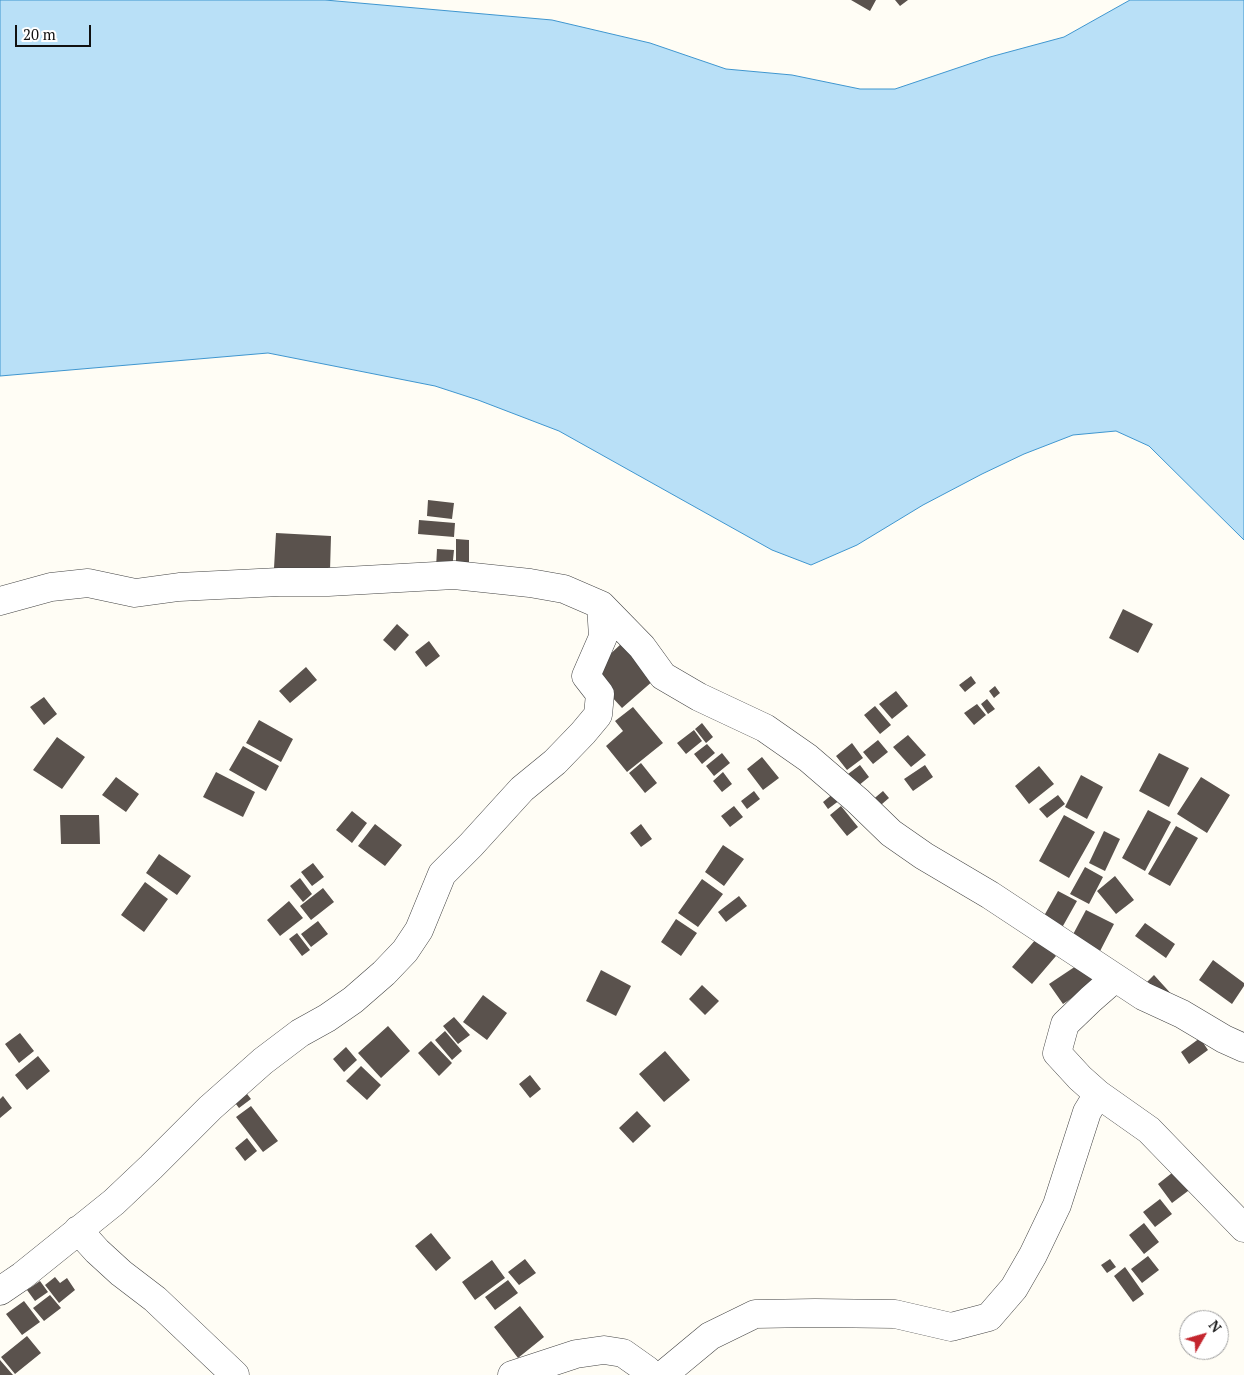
<!DOCTYPE html>
<html>
<head>
<meta charset="utf-8">
<style>
	body { margin:0 }
	#map { position:relative; width:1244px; height:1375px; overflow:hidden; background:#fffdf5; font-family:"PT Serif",serif }
	canvas { display:block }
	.north { position:absolute; left:1179px; top:1310px; width:50px; height:50px; box-sizing:border-box; background:#fff; border:1px solid #a0a0a0; border-radius:50%; rotate:52deg; font-size:14px; font-weight:700; line-height:20px; text-align:center; color:#111 }
	.north::after { content:''; display:block; margin:auto; width:18px; height:22px; background:#c4262e; clip-path:polygon(50% 0,100% 100%,50% 72%,0 100%) }
	.scale { position:absolute; left:15px; top:25px; width:76px; height:22px; box-sizing:border-box; border:2px solid #111; border-top:0; padding-left:6px; font-size:15px; line-height:18px; white-space:nowrap; color:#111; -webkit-text-stroke:4px #fff; paint-order:stroke }
</style>
</head>
<body>
<div id="map">
<canvas width="1244" height="1375"></canvas>
<div class="north">N</div>
<div class="scale">20 m</div>
</div>
<script>
const ctx = document.querySelector('canvas').getContext('2d');
ctx.lineJoin = 'round';
function paint(path, color) { ctx.fillStyle = color; ctx.fill(path, 'evenodd'); }
const toPath = rows => new Path2D(rows.map(r => 'M' + r).join(''));
function strokePath(path, color, width, dash) { ctx.strokeStyle = color; ctx.lineWidth = width; ctx.lineCap = dash ? 'butt' : 'round'; ctx.setLineDash(dash || []); ctx.stroke(path); }
const water = toPath([
	[0,0,325,0,552,20,650,43,726,69,792,75,860,89,895,89,990,57,1064,37,1130,0,1244,0,1244,540,1149,446,1116,431,1073,435,1024,454,982,474,923,505,857,545,811,565,772,550,559,431,478,400,435,386,268,353,0,376,0,0]
]);
const building = toPath([
	[851,0,876,0,870,11],
	[895,0,908,0,900,6],
	[428,500,454,503,452,519,427,516],
	[419,520,455,523,454,537,418,534],
	[276,533,331,536,330,571,274,568],
	[456,539,469,540,469,565,456,564],
	[437,549,454,550,452,570,436,568],
	[1123,609,1153,624,1138,653,1109,638],
	[397,624,409,635,395,651,383,640],
	[429,641,440,656,426,667,415,652],
	[621,644,654,680,622,708,590,673],
	[306,667,317,680,290,703,279,691],
	[971,676,976,683,965,692,959,685],
	[995,686,1000,693,994,698,989,691],
	[896,691,908,706,892,719,879,704],
	[44,697,57,714,44,725,30,707],
	[987,699,995,709,988,714,981,704],
	[977,704,986,715,974,725,964,713],
	[875,706,891,725,880,734,864,715],
	[633,707,663,743,627,772,606,746,623,731,615,721],
	[259,720,293,739,281,762,246,743],
	[702,723,713,737,706,743,695,729],
	[694,730,702,741,686,754,677,743],
	[908,735,926,755,911,767,893,747],
	[57,737,85,757,62,789,33,770],
	[878,740,888,752,873,764,863,752],
	[852,743,863,758,847,770,836,756],
	[707,744,715,753,702,764,694,754],
	[243,746,279,766,266,791,229,770],
	[722,753,730,763,714,776,706,766],
	[1159,753,1189,768,1169,807,1139,791],
	[762,757,779,778,763,790,747,769],
	[641,763,657,783,645,793,629,773],
	[860,765,869,777,858,786,848,774],
	[925,765,933,777,913,791,904,779],
	[1039,766,1054,784,1029,804,1015,786],
	[216,772,255,792,243,817,203,797],
	[723,772,732,784,722,792,713,781],
	[1081,775,1103,787,1087,819,1065,807],
	[116,777,139,794,126,812,102,795],
	[1201,777,1230,795,1207,833,1177,814],
	[754,791,760,799,747,809,741,801],
	[883,791,889,798,875,810,870,802],
	[834,793,840,800,828,809,823,802],
	[1058,795,1065,804,1047,818,1039,809],
	[734,806,743,817,730,827,721,816],
	[841,806,858,827,847,836,830,815],
	[1148,810,1171,822,1145,871,1122,858],
	[352,811,367,823,352,843,336,830],
	[60,815,99,815,100,844,61,844],
	[1064,815,1095,832,1069,878,1039,861],
	[375,824,402,845,385,866,358,846],
	[641,824,652,839,641,847,630,833],
	[1176,826,1198,838,1170,886,1148,874],
	[1104,831,1120,839,1105,871,1089,863],
	[723,845,744,859,724,886,705,872],
	[159,854,191,876,177,895,146,873],
	[313,863,324,877,312,886,301,872],
	[1085,867,1103,877,1089,904,1070,894],
	[1115,876,1134,900,1116,914,1097,891],
	[300,878,312,894,303,902,290,886],
	[702,879,723,894,698,927,678,913],
	[145,882,168,899,144,932,121,915],
	[323,888,334,902,311,920,300,906],
	[1058,891,1077,901,1059,933,1040,923],
	[739,896,747,906,726,922,718,912],
	[289,901,303,918,280,936,267,920],
	[1086,910,1114,924,1097,957,1069,942],
	[676,919,697,933,681,956,661,942],
	[318,921,328,934,311,947,301,934],
	[1145,923,1175,944,1166,958,1135,936],
	[297,933,310,950,302,956,289,939],
	[1036,939,1056,956,1032,984,1012,967],
	[1213,960,1244,983,1244,986,1232,1004,1199,980],
	[1082,962,1096,982,1063,1004,1049,984],
	[601,970,631,986,616,1016,586,1001],
	[1154,975,1174,997,1146,983],
	[702,985,719,1001,705,1015,689,999],
	[483,995,507,1013,487,1040,463,1022],
	[454,1017,470,1035,458,1044,443,1026],
	[388,1026,410,1051,381,1078,358,1053],
	[445,1031,462,1051,452,1060,435,1040],
	[20,1033,34,1051,19,1063,5,1044],
	[1200,1038,1208,1050,1189,1064,1181,1052],
	[431,1041,452,1063,439,1076,418,1053],
	[346,1047,357,1060,344,1072,333,1059],
	[665,1051,690,1080,664,1102,639,1074],
	[38,1056,50,1071,27,1090,15,1075],
	[361,1066,381,1085,367,1100,346,1081],
	[530,1075,541,1089,530,1098,519,1084],
	[244,1090,251,1099,239,1108,232,1099],
	[3,1096,12,1108,0,1118,0,1099],
	[251,1106,278,1141,263,1152,236,1117],
	[637,1111,651,1126,633,1143,619,1128],
	[247,1138,257,1151,245,1161,235,1148],
	[1177,1169,1192,1188,1172,1203,1158,1184],
	[1160,1199,1172,1214,1155,1227,1143,1212],
	[1144,1223,1159,1242,1144,1254,1129,1235],
	[431,1233,451,1258,436,1271,415,1246],
	[1148,1256,1159,1270,1142,1283,1131,1269],
	[525,1259,536,1273,519,1285,508,1272],
	[1110,1259,1116,1267,1107,1273,1101,1265],
	[492,1260,505,1278,475,1300,462,1282],
	[1125,1267,1144,1294,1133,1302,1114,1276],
	[55,1277,60,1283,67,1278,75,1290,59,1303,45,1285],
	[508,1280,518,1293,495,1310,485,1297],
	[40,1281,48,1292,35,1301,27,1290],
	[50,1295,61,1308,44,1321,33,1308],
	[24,1301,40,1322,22,1335,6,1314],
	[520,1306,544,1337,518,1358,494,1327],
	[27,1336,41,1353,15,1374,1,1357],
	[0,1360,13,1375,0,1375]
]);
const minor = toPath([
	[0,601,51,587,88,583,135,593,179,587,279,582,328,582,454,575,530,583,564,589,601,605,642,647,663,676,699,697,765,728,808,758,858,801,891,833,924,856,990,895,1143,996,1182,1014,1224,1039,1244,1048],
	[1098,1094,1080,1078,1057,1053,1065,1024,1091,999,1115,978],
	[78,1230,97,1251,121,1273,155,1299,235,1375],
	[0,1291,22,1276,114,1202,151,1167,210,1108,263,1061,300,1033,327,1018,353,1000,384,973,405,951,419,930,442,874,471,845,522,789,555,762,583,733,598,715,600,694,586,676,603,637,601,605],
	[512,1375,576,1354,604,1350,623,1353,647,1370,651,1375],
	[663,1375,710,1336,755,1314,815,1313,895,1314,951,1327,989,1317,1014,1288,1033,1255,1057,1205,1087,1112,1098,1094,1149,1130,1244,1228]
]);
paint(water, '#b9e0f7');
strokePath(water, '#3f96cf', 1);
paint(building, '#5a524d');
strokePath(minor, '#444', 29);
strokePath(minor, '#fff', 28);
</script>
</body>
</html>
